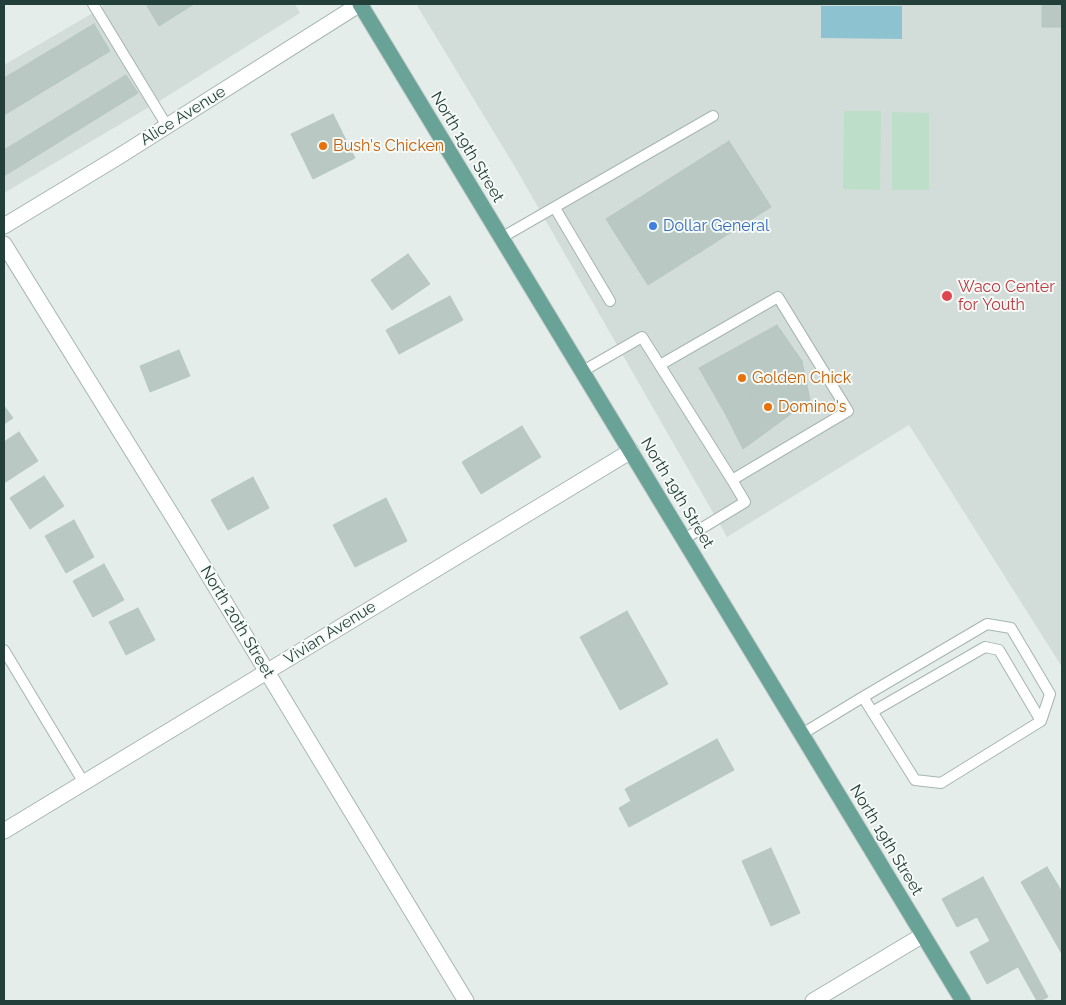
<!DOCTYPE html>
<html>
<head>
<meta charset="utf-8">
<style>
	body { margin:0 }
	#map { position:relative; width:1066px; height:1005px; overflow:hidden; background:#e4edea; font-family:Raleway,sans-serif }
	canvas { display:block }
	.frame { position:absolute; inset:0; border:5px solid #233f39; pointer-events:none }
</style>
</head>
<body>
<div id="map">
<canvas width="1066" height="1005"></canvas>
<div class="frame"></div>
</div>
<script>
const ctx = document.querySelector('canvas').getContext('2d');
ctx.lineJoin = 'round';
function paint(path, color) { ctx.fillStyle = color; ctx.fill(path, 'evenodd'); }
const toPath = rows => new Path2D(rows.map(r => 'M' + r).join(''));
function strokePath(path, color, width, dash) { ctx.strokeStyle = color; ctx.lineWidth = width; ctx.lineCap = dash ? 'butt' : 'round'; ctx.setLineDash(dash || []); ctx.stroke(path); }
function drawText(font, color, halo, rows, align = 'center') {
  ctx.font = font + ' Raleway,sans-serif'; ctx.lineWidth = 4; ctx.setLineDash([]); ctx.textBaseline = 'middle'; ctx.strokeStyle = halo; ctx.fillStyle = color; for (const [text, x, y, turn = 0] of rows) {
    ctx.save(); ctx.translate(x, y); ctx.rotate((+turn || 0) * Math.PI / 180); ctx.textAlign = isNaN(turn) ? turn : align; if (halo) ctx.strokeText(text, 0, 0); ctx.fillText(text, 0, 0); ctx.restore();
  }
}
const built = toPath([
	[102,4,295,4,300,13,161,100,4,193,4,65,103,7],
	[416,4,1062,4,1062,667,909,425,727,537,515,167]
]);
const green = toPath([
	[844,111,881,111,880,190,843,189],
	[892,112,929,113,929,190,892,190]
]);
const water = toPath([
	[821,6,902,6,902,39,821,38]
]);
const building = toPath([
	[146,4,194,4,159,26,146,4],
	[1042,4,1062,4,1062,27,1042,27,1042,4],
	[94,24,110,51,4,115,4,78,94,24],
	[126,75,138,93,4,176,4,150,126,75],
	[333,114,355,158,313,179,291,134,333,114],
	[729,141,771,207,648,285,606,219,729,141],
	[408,254,430,284,392,310,371,280,408,254],
	[450,296,463,320,399,354,386,330,450,296],
	[777,325,802,361,726,415,699,368,777,325],
	[179,350,190,376,150,392,140,366,179,350],
	[802,361,810,400,743,449,726,415,802,361],
	[4,406,13,418,4,424,4,406],
	[522,426,541,457,481,494,462,462,522,426],
	[19,432,38,461,4,483,4,442,19,432],
	[44,476,64,506,30,529,10,498,44,476],
	[253,477,269,508,228,530,211,500,253,477],
	[386,498,407,541,355,567,333,525,386,498],
	[74,520,94,557,66,573,45,536,74,520],
	[104,564,124,600,93,617,73,581,104,564],
	[138,608,155,640,126,655,109,622,138,608],
	[627,611,668,684,620,710,580,637,627,611],
	[717,739,734,770,629,827,619,808,631,801,625,789,717,739],
	[771,848,800,913,771,926,742,861,771,848],
	[1047,867,1062,892,1062,954,1021,882,1047,867],
	[983,877,1048,997,1040,1001,1037,1001,1018,967,987,984,970,952,990,941,977,917,957,927,942,899,983,877]
]);
const service = toPath([
	[93,4,167,126],
	[555,208,610,301],
	[501,238,713,116],
	[660,365,778,297,848,411,732,480],
	[583,371,642,337,732,480,745,502,684,539],
	[4,650,84,783],
	[872,712,985,647,999,650,1041,721],
	[802,734,863,697,987,624,1011,628,1050,694,1041,721,941,783,915,780,863,697]
]);
const minor = toPath([
	[4,226,118,157,360,4],
	[4,244,183,533,466,1001],
	[4,831,631,451],
	[813,1001,923,935]
]);
const primary = toPath([
	[360,4,963,1001]
]);
const markers = [
	[323,146,5,"#e8710a"],
	[653,226,5,"#3f7fe0"],
	[947,296,6,"#e0444e"],
	[742,378,5,"#e8710a"],
	[768,407,5,"#e8710a"]
];
const streetNames = [
	["Alice Avenue",183,116,-32],
	["North 19th Street",467,147,59],
	["North 19th Street",677,493,59],
	["North 20th Street",237,622,59],
	["Vivian Avenue",330,633,-32],
	["North 19th Street",886,840,59]
];
const foodNames = [
	["Bush's Chicken",333,146],
	["Golden Chick",752,378],
	["Domino's",778,407]
];
const shopNames = [
	["Dollar General",663,226]
];
const healthNames = [
	["Waco Center",958,287],
	["for Youth",958,305]
];
paint(built, '#d2ddd9');
paint(green, '#bddec8');
paint(water, '#8dc3d1');
paint(building, '#b9c8c3');
strokePath(building, '#b6c7c1', 1);
strokePath(service, '#a6b5b1', 12);
strokePath(minor, '#a6b5b1', 17);
strokePath(primary, '#c1c9c8', 17);
strokePath(service, '#fff', 10);
strokePath(minor, '#fff', 15);
strokePath(primary, '#69a297', 15);
for (const [x, y, r, color] of markers) { const dot = new Path2D(); dot.arc(x, y, r, 0, 2 * Math.PI); ctx.fillStyle = color; ctx.fill(dot); strokePath(dot, '#f5faf7', 2); }
drawText('16px', '#233f39', '#f5faf7', streetNames);
drawText('16px', '#c56008', '#f5faf7', foodNames, 'left');
drawText('16px', '#366cbe', '#f5faf7', shopNames, 'left');
drawText('16px', '#be3a42', '#f5faf7', healthNames, 'left');
</script>
</body>
</html>
